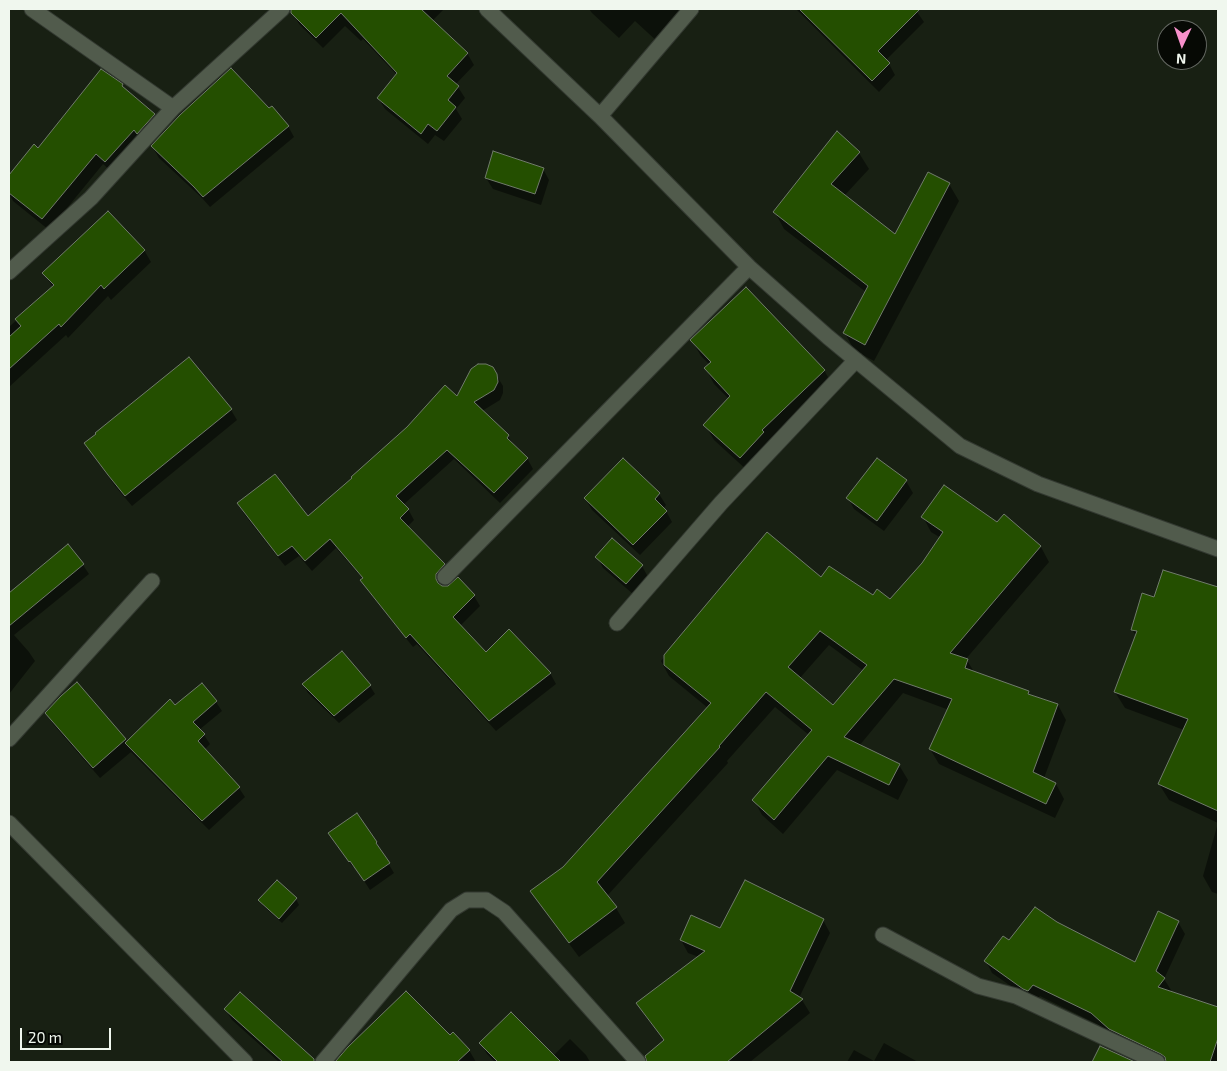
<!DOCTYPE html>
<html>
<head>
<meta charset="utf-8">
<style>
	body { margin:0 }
	#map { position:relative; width:1227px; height:1071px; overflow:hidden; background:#182013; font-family:"Exo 2",sans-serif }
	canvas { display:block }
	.frame { position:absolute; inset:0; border:10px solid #f0f7ee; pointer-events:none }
	.north { position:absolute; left:1157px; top:20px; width:50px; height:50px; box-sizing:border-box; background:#060904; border:1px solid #646862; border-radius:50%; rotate:183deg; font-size:14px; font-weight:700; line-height:20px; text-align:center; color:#f0f7ee }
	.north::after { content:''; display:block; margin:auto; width:18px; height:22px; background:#f890cb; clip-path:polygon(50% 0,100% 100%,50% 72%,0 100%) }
	.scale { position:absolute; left:20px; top:1028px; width:91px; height:22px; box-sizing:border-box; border:2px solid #f0f7ee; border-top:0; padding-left:6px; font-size:15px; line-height:18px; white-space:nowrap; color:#f0f7ee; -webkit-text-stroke:4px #060904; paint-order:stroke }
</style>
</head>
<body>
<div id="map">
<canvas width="1227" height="1071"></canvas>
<div class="frame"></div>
<div class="north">N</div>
<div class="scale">20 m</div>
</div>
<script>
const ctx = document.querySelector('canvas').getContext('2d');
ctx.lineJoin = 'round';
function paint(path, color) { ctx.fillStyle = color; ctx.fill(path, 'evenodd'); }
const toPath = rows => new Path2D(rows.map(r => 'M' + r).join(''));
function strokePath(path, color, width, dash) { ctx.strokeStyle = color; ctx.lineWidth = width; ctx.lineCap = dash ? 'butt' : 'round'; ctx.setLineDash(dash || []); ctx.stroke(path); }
const shadow = toPath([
	[283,9,444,9,432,21,467,53,474,65,455,85,458,87,465,98,456,109,462,119,444,141,435,135,428,144,385,109,378,98,397,75,363,39,361,41,345,26,323,48,299,24,292,11,286,12],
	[589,9,692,9,659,43,635,21,619,38,592,13],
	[796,9,915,9,924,22,885,61,889,64,895,75,879,92],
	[122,85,125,90,154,115,161,127,113,173,103,164,49,230,13,201,10,195,9,196,9,177,34,146,39,149],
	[269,110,288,126,294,137,210,207,202,198,159,158,152,146],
	[837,133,859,153,869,169,844,196,896,236,929,174,949,184,959,201,874,361,854,350,845,333,866,292,784,229,775,212],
	[543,169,549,180,541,205,493,189,486,178],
	[144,250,151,262,111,300,108,296,68,338,66,335,9,387,9,327,53,287,44,274],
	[692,341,824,370,833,386,749,472,714,440,705,425,729,399,714,384,706,369,710,365,701,356],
	[492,368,503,386,503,393,500,400,482,411,508,436,515,447,527,458,533,469,500,503,454,459,403,505,408,509,414,520,407,527,444,565,450,575,441,585,441,587,474,596,480,606,460,626,486,654,550,673,556,684,496,731,417,644,413,647,368,591,362,580,363,579,336,548,312,571,299,556,285,566,244,514,238,503,308,518,457,398],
	[231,410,237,420,132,506,115,486,92,454,86,444],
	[623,459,659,494,666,505,663,509,666,511,672,522,640,555,592,510,585,498],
	[877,460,906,481,913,493,884,531,854,509,848,498],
	[923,517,997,524,1041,547,1049,562,965,660,967,660,974,672,1028,692,1031,696,1058,705,1066,720,1044,778,1056,784,1064,799,1055,818,939,764,930,749,949,710,903,693,859,746,899,765,908,780,898,800,837,770,783,834,762,815,754,800,809,735,775,707,727,761,728,763,607,896,616,908,625,923,579,957,541,906,532,891,564,868,708,708,669,676,661,661,767,534,822,579,873,597,890,601,923,564,941,538,931,532],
	[829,645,864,671,833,707,799,679],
	[68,546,83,565,89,574,14,635,29,652,35,661,9,694,9,594],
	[597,557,642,566,648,577,633,594,603,568],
	[1163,572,1218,589,1218,894,1212,892,1203,876,1218,823,1169,800,1159,784,1184,730,1125,708,1115,692,1136,636,1132,630,1155,598],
	[342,653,370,686,375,694,339,723,308,693,303,684],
	[77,684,127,743,175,706,216,702,222,711,199,730,204,735,210,744,204,750,239,788,245,797,209,830,131,752,100,778,53,724,47,713],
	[335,843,376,843,394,873,370,890,355,867,353,867],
	[277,882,296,899,299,905,282,923,263,906,260,901],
	[823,920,830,933,799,998,802,1000,810,1013,750,1062,654,1062,649,1054,664,1041,645,1016,638,1003,699,957,688,953,681,940,720,930],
	[1178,922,1185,934,1164,979,1171,990,1170,992,1218,1009,1218,1062,1162,1062,1117,1041,1099,1025,1040,996,1035,1002,1031,1000,992,973,986,961,1010,942,1056,923,1136,963],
	[225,1009,298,1052,288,1062,279,1062,232,1020],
	[450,1037,469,1050,476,1062,337,1062,349,1048],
	[570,1039,586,1055,590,1062,495,1062,487,1054,481,1043,553,1056],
	[884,1043,918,1062,847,1062,854,1050,874,1061]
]);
const building = toPath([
	[291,9,421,9,468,53,447,76,459,86,448,100,456,107,437,131,428,124,421,134,377,98,397,73,341,13,316,38,291,13,291,9],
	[799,9,920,9,878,51,890,63,872,81,799,9],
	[231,68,269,108,272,106,289,126,203,197,194,187,151,146,180,115,231,68],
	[101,69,123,84,122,86,155,114,137,134,134,130,105,162,96,154,42,219,9,193,9,175,34,144,38,148,101,69],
	[837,131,860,152,831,184,895,234,928,172,950,183,865,345,843,333,868,286,773,212,837,131],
	[493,151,544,168,535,194,485,178,493,151],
	[108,211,145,250,104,289,101,285,61,327,59,324,9,369,9,337,21,326,15,319,54,285,42,273,108,211],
	[746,287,825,370,762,430,764,432,740,458,703,425,730,396,704,368,711,362,690,340,746,287],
	[189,357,232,409,125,496,108,475,84,443,96,434,95,433,189,357],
	[478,364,486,364,493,367,497,374,498,382,494,390,474,402,509,435,507,438,528,458,494,493,447,450,396,496,409,509,400,518,445,564,436,574,436,579,438,583,442,586,448,586,458,577,475,595,453,617,486,652,509,629,551,673,489,721,410,634,406,638,360,580,363,578,330,539,305,561,292,546,278,556,237,503,275,474,308,516,352,478,351,477,407,427,445,385,457,396,471,369,478,364],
	[623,458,660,493,655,499,667,511,633,545,584,498,623,458],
	[877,458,907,480,877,521,846,498,877,458],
	[944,485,997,522,1004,514,1041,546,950,653,968,659,965,668,1029,691,1028,694,1058,704,1033,772,1056,783,1046,804,929,749,952,699,894,679,844,737,900,764,889,785,828,756,774,820,752,800,812,730,766,692,719,746,720,747,597,882,617,907,569,943,530,891,563,867,711,703,664,665,664,655,767,532,821,577,829,566,873,595,877,589,890,599,922,563,943,532,921,517,944,485],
	[820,631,867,665,833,705,788,667,820,631],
	[612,538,643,565,626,584,595,557,612,538],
	[68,544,84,564,9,626,9,593,68,544],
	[1163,570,1218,587,1218,811,1158,784,1188,719,1114,692,1137,631,1131,630,1142,593,1154,597,1163,570],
	[342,651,371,685,334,716,302,684,342,651],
	[77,682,126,739,93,768,45,713,61,696,77,682],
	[202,683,217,701,193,722,205,734,198,741,240,787,202,821,125,743,170,699,175,705,202,683],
	[357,813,377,842,376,843,390,863,364,881,350,861,349,862,328,833,357,813],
	[277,880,297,898,279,919,258,900,277,880],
	[745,880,824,919,790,991,803,999,727,1062,647,1062,645,1056,664,1040,636,1003,705,951,680,940,691,915,720,928,745,880],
	[1035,907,1057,922,1135,962,1158,911,1179,921,1156,971,1165,978,1158,987,1218,1007,1218,1038,1210,1062,1166,1062,1165,1057,1161,1054,1109,1029,1091,1013,1033,985,1028,991,1023,989,984,961,1003,936,1009,940,1035,907],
	[406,991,450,1035,453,1032,470,1050,457,1062,335,1062,348,1047,406,991],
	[240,992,314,1059,314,1062,283,1062,224,1009,240,992],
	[511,1012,561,1062,498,1062,479,1043,511,1012],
	[1100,1046,1135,1062,1092,1062,1100,1046]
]);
const street = toPath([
	[32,9,173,108],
	[487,9,600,116,749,267,828,337,960,446,1038,484,1218,549],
	[600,116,691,9],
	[9,272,91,198,173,108,282,9],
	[445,577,749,267],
	[617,623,721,503,856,360],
	[9,739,152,581],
	[9,823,245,1062],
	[883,935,978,986,1016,996,1157,1062],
	[323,1062,451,910,467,900,486,900,504,912,638,1062]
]);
paint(shadow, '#0007');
paint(building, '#244f00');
strokePath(building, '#707b6b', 1);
strokePath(street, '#333931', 17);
strokePath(street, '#515b4c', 15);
</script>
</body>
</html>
